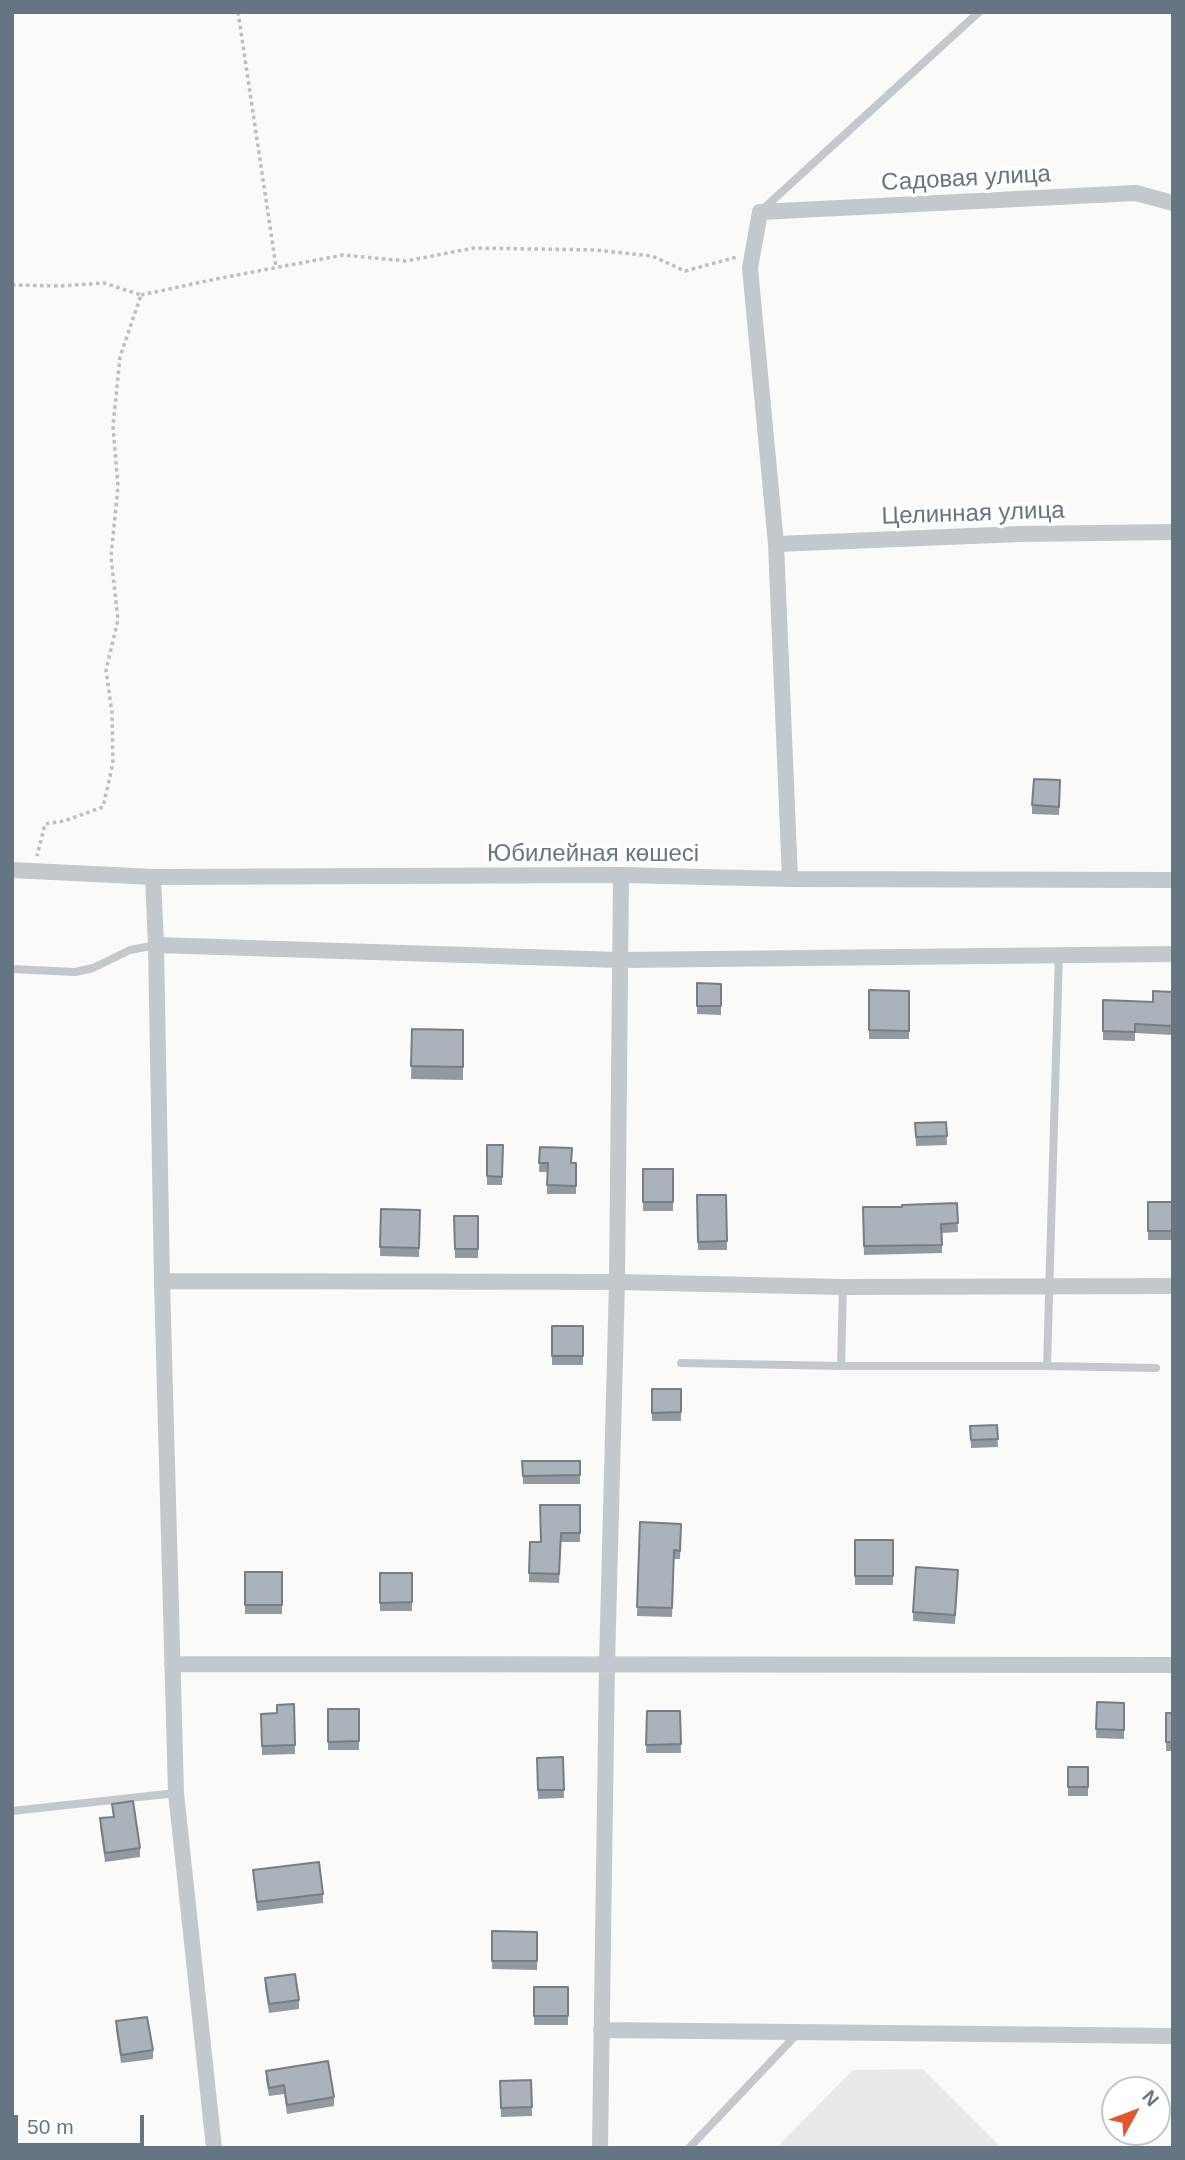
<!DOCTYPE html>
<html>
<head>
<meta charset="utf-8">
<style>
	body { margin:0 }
	#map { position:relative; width:1185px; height:2160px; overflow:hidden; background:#fafaf8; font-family:Arial,sans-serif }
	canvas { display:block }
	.frame { position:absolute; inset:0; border:14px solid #657683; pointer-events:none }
	.north { position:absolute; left:1101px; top:2076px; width:70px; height:70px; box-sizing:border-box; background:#fff; border:2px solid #c1c8cd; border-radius:50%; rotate:49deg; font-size:19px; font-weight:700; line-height:28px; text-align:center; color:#657683 }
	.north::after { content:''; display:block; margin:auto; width:24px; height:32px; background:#e4572e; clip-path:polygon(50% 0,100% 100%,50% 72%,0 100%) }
	.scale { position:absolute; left:14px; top:2115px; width:130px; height:32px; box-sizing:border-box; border:4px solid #657683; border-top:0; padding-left:9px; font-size:21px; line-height:24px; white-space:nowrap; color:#657683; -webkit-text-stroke:5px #fff; paint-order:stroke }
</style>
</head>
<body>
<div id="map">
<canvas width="1185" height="2160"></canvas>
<div class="frame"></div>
<div class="north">N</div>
<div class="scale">50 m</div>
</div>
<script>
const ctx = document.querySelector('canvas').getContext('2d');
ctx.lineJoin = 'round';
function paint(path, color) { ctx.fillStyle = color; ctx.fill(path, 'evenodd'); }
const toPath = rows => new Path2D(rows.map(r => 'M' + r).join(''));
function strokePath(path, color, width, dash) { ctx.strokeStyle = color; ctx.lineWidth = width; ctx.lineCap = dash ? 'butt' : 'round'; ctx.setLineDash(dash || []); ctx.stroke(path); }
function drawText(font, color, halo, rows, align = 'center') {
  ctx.font = font + ' Arial,sans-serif'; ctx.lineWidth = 7; ctx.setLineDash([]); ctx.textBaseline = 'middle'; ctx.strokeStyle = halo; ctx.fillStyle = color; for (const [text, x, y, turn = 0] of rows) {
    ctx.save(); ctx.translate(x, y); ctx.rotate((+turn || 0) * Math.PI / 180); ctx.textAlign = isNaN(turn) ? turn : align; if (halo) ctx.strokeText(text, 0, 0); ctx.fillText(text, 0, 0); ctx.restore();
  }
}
const built = toPath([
	[923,2069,1002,2148,776,2148,853,2070]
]);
const path = toPath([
	[238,12,276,267],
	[12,285,62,286,104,283,141,295,120,357,113,426,118,486,111,557,118,620,106,670,112,713,113,763,103,807,64,821,45,824,37,856],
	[141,295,216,279,343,255,406,261,474,248,596,250,652,256,685,271,737,257]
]);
const service = toPath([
	[762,210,979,12],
	[12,969,75,972,93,968,130,950,156,945],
	[681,1363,841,1366,843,1287],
	[841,1366,1047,1366,1156,1368],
	[1047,1366,1059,954],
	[12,1811,176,1793],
	[689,2148,798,2033]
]);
const minor = toPath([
	[776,544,1020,534,1173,532],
	[12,870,153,877,621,875,790,879,1173,880],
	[153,877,156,945,162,1281,176,1793,214,2148],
	[790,879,776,544,750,268,760,212,1136,193,1173,203],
	[156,945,620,960,1173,954],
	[162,1281,617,1282,843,1287,1173,1286],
	[172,1664,1173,1665],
	[601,2030,1173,2036],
	[600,2148,607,1663,617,1282,621,875]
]);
const wall = toPath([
	[1060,789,1059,815,1032,814,1032,805],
	[697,983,721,984,721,1015,697,1014],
	[869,990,909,991,909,1039,869,1039],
	[1173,992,1173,1035,1135,1033,1135,1041,1103,1040,1103,1000,1153,1002],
	[412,1029,463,1030,463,1080,411,1079],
	[946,1122,947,1145,916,1146,915,1123],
	[487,1145,503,1145,502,1185,487,1185],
	[540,1147,572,1163,576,1163,576,1194,547,1194,547,1172,539,1172],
	[643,1169,673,1169,673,1211,643,1211],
	[697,1195,726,1195,727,1250,698,1250],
	[1148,1202,1173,1202,1173,1240,1148,1240],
	[957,1203,958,1232,942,1233,942,1253,864,1255,863,1207,902,1207],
	[381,1209,420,1210,419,1257,380,1256],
	[454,1216,478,1216,478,1258,455,1258],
	[552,1326,583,1326,583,1365,552,1365],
	[652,1389,681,1389,681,1421,652,1421],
	[997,1425,998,1447,971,1448,970,1426],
	[522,1461,580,1461,580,1484,523,1484],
	[580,1505,580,1542,561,1542,559,1583,529,1582,529,1573,541,1542],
	[640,1522,681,1524,680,1559,674,1559,672,1617,637,1616],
	[855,1540,893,1540,893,1585,855,1585],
	[245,1572,282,1572,282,1614,245,1614],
	[380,1573,412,1573,412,1611,380,1611],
	[958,1579,955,1624,913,1621,913,1612],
	[1097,1702,1124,1703,1124,1739,1096,1738],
	[294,1704,295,1754,262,1755,261,1714,277,1713],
	[328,1709,359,1709,359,1750,328,1750],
	[647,1711,680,1711,681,1753,646,1753],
	[1166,1713,1173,1713,1173,1751,1166,1751],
	[563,1757,564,1798,538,1799,537,1758],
	[1068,1767,1088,1767,1088,1796,1068,1796],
	[112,1804,140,1848,140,1857,105,1862,100,1827,100,1818,113,1817],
	[253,1870,323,1894,323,1903,257,1911],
	[492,1931,537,1932,537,1970,492,1969],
	[265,1978,299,2000,299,2009,269,2013,265,1987],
	[534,1987,568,1987,568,2025,534,2025],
	[116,2021,153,2050,153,2059,121,2063,116,2030],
	[266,2071,334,2097,334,2106,287,2114,284,2094,269,2096,266,2080],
	[531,2080,532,2116,501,2117,500,2081]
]);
const building = toPath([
	[1034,779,1060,780,1059,807,1032,805,1034,779],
	[697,983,721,984,721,1006,697,1006,697,983],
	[869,990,909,991,909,1031,869,1030,869,990],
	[1153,991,1173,992,1173,1026,1135,1024,1135,1032,1103,1031,1103,1000,1153,1002,1153,991],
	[412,1029,463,1030,463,1067,411,1066,412,1029],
	[946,1122,947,1136,916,1137,915,1123,946,1122],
	[487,1145,503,1145,502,1177,487,1176,487,1145],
	[540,1147,572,1148,571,1163,576,1163,576,1186,547,1185,548,1163,539,1163,540,1147],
	[643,1169,673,1169,673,1202,643,1202,643,1169],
	[697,1195,726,1195,727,1241,698,1242,697,1195],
	[1148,1202,1173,1202,1173,1231,1148,1231,1148,1202],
	[957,1203,958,1223,941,1224,942,1245,864,1246,863,1207,902,1207,902,1205,957,1203],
	[381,1209,420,1210,419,1248,380,1247,381,1209],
	[454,1216,478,1216,478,1249,455,1249,454,1216],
	[552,1326,583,1326,583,1356,552,1356,552,1326],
	[652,1389,681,1389,681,1412,652,1413,652,1389],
	[997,1425,998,1439,971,1440,970,1426,997,1425],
	[522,1461,580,1461,580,1475,523,1476,522,1461],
	[540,1505,580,1505,580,1533,561,1533,559,1574,529,1573,530,1542,541,1542,540,1505],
	[640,1522,681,1524,680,1551,674,1550,672,1608,637,1607,640,1522],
	[855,1540,893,1540,893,1576,855,1576,855,1540],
	[916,1567,958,1570,955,1615,913,1612,916,1567],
	[245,1572,282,1572,282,1605,245,1605,245,1572],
	[380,1573,412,1573,412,1602,380,1603,380,1573],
	[1097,1702,1124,1703,1124,1730,1096,1729,1097,1702],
	[294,1704,295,1745,262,1746,261,1714,277,1713,277,1705,294,1704],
	[328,1709,359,1709,359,1741,328,1742,328,1709],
	[647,1711,680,1711,681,1744,646,1745,647,1711],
	[1166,1713,1173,1713,1173,1742,1166,1742,1166,1713],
	[563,1757,564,1790,538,1790,537,1758,563,1757],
	[1068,1767,1088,1767,1088,1787,1068,1787,1068,1767],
	[133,1801,140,1848,105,1853,100,1818,114,1817,112,1804,133,1801],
	[319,1862,323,1894,257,1902,253,1870,319,1862],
	[492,1931,537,1932,537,1961,492,1961,492,1931],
	[295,1974,299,2000,269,2004,265,1978,295,1974],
	[534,1987,568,1987,568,2016,534,2016,534,1987],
	[147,2017,153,2050,121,2055,116,2021,147,2017],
	[328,2061,334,2097,287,2105,284,2085,269,2088,266,2071,328,2061],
	[531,2080,532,2107,501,2108,500,2081,531,2080]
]);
const streetNames = [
	["Садовая улица",966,179,-3],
	["Целинная улица",973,514,-2],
	["Юбилейная көшесі",593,854]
];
paint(built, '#e8e9e9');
strokePath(path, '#bbbfc2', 3.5, [3.5, 3.5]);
strokePath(service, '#c3c8cc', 8);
strokePath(minor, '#c3c8cc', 16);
paint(wall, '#929a9f');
paint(building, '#aab3b9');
strokePath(building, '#777d82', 2);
drawText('24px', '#657683', '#fff', streetNames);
</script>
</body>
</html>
